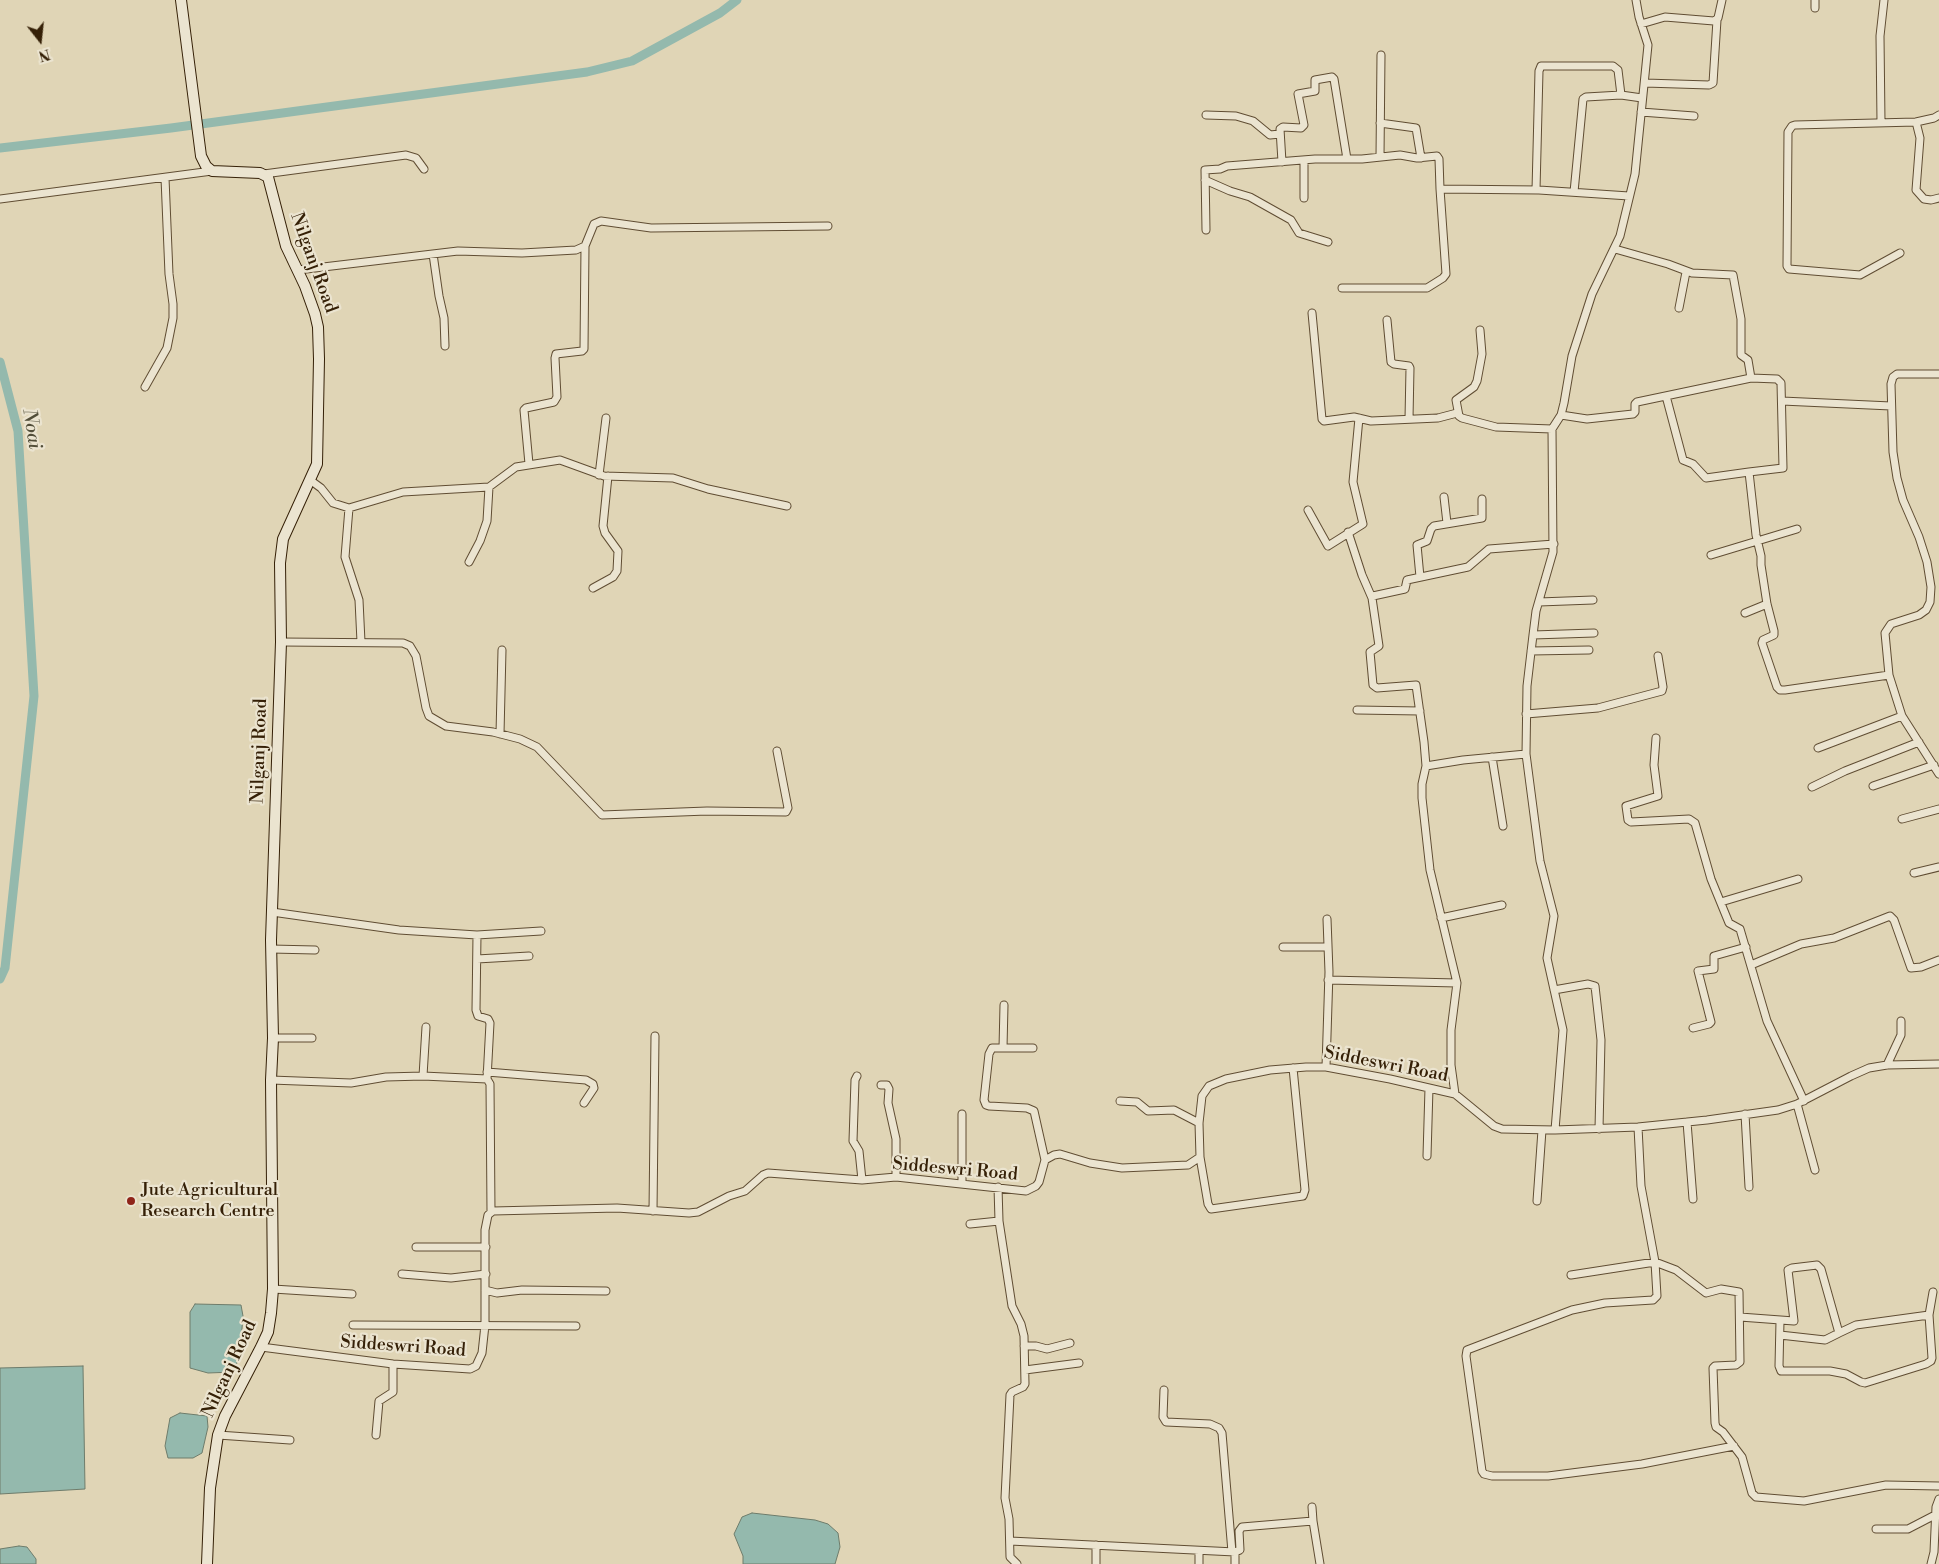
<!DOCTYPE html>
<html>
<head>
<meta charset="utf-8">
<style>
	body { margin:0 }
	#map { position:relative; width:1939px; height:1564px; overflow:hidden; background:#e0d5b6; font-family:"Libre Bodoni",serif }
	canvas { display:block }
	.north { position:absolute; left:15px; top:15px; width:50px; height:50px; -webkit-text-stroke:4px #ebe4d0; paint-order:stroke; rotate:164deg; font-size:14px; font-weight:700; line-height:20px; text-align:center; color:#352007 }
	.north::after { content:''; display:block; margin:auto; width:18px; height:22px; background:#352007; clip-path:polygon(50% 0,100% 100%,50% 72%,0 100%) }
</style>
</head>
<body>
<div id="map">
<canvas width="1939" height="1564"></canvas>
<div class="north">N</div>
</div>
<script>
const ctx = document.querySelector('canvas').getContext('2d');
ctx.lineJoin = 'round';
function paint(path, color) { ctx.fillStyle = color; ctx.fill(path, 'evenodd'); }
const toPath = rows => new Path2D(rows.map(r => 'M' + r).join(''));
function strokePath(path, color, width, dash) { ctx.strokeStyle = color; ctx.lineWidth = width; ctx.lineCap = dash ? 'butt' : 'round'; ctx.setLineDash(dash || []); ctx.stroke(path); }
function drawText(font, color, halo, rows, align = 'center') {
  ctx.font = font + ' "Libre Bodoni",serif'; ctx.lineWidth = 4.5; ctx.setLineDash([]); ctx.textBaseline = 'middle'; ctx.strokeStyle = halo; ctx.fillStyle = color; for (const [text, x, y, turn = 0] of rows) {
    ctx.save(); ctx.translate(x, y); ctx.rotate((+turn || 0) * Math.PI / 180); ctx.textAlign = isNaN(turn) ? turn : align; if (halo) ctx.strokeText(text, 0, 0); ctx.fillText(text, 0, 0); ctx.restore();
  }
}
const water = toPath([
	[195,1304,241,1305,243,1316,240,1353,234,1372,208,1373,190,1368,190,1312,195,1304],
	[83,1366,85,1489,0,1494,0,1368,83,1366],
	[180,1413,207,1416,208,1427,202,1453,193,1458,168,1458,165,1446,170,1418,180,1413],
	[752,1513,815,1520,828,1524,838,1533,840,1547,835,1564,743,1564,743,1556,734,1534,742,1517,752,1513],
	[19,1546,27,1547,36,1559,36,1564,0,1564,0,1549,19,1546]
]);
const canal = toPath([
	[0,148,171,128,587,72,632,61,720,13,737,0],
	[0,362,18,431,34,696,5,968,0,979]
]);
const street = toPath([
	[1815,8,1815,0],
	[1641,24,1665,17,1714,21,1718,18,1722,0],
	[1645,83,1709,85,1713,83,1717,20],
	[1641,112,1694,116],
	[1206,115,1236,116,1253,121,1270,135,1280,134],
	[1881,122,1880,36,1884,0],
	[1916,122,1920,138,1916,190,1924,199,1931,200,1939,198],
	[1380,123,1416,128,1421,158],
	[1380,157,1381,55],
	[1304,160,1304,198],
	[1282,162,1280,129,1283,127,1301,128,1304,125,1298,94,1315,91,1315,80,1332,77,1334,79,1347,159],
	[264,174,406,155,416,158,424,169],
	[1205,180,1230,191,1250,197,1291,220,1299,233,1328,242],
	[1536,190,1539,71,1541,66,1613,66,1618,70,1621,95,1642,98],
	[1574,192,1583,99,1586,97,1621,95],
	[0,199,212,171],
	[1206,230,1205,170,1220,169,1227,166,1315,159,1362,159,1400,155,1417,158,1437,156,1439,159,1440,189,1539,190,1629,196],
	[1615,249,1668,264,1692,273,1733,275,1741,319,1741,355,1748,360,1751,378,1777,379,1781,383,1783,468,1749,472,1756,535,1761,556,1761,565,1767,604,1774,631,1774,635,1763,640,1762,643,1777,687,1780,690,1785,690,1889,675],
	[1900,253,1860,275,1789,269,1787,266,1788,132,1792,126,1795,125,1916,122,1934,118,1939,115],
	[433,254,439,296,444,318,445,346],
	[298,270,458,251,522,253,576,250,585,246,594,224,601,221,651,228,828,226],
	[1342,288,1427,288,1443,278,1446,274,1440,189],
	[1679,308,1686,272],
	[1312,313,1322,419,1324,421,1354,417,1371,421,1438,418,1457,413],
	[1387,320,1391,362,1394,364,1409,366,1410,368,1409,419],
	[1480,330,1482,354,1477,381,1474,387,1456,400,1459,416,1462,418,1496,427,1552,429],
	[1939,374,1897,374,1893,377,1891,384,1893,452,1897,478,1903,500,1919,537,1927,562,1931,587,1930,602,1926,610,1919,615,1891,624,1885,633,1889,675,1902,716,1939,774],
	[145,387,167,348,173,318,173,304,169,274,165,178],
	[1666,396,1683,460,1693,464,1706,478,1749,472],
	[1782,401,1891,406],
	[1561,415,1587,419,1633,414,1635,412,1635,404,1637,402,1751,378],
	[529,464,524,410,526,408,554,402,557,397,555,358,556,354,582,351,584,349,585,246],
	[599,475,606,418],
	[310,480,321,488,333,503,349,508,403,492,489,487,516,467,560,460,604,476,673,478,708,489,787,506],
	[1444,497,1447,523],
	[349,508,345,557,359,600,361,642],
	[1308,510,1328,546,1363,524,1353,482,1359,418],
	[1348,532,1362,575,1372,598],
	[1711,555,1797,529],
	[469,562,480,541,487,521,489,487],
	[1420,577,1417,545,1427,541,1431,529,1434,526,1482,518,1482,499],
	[593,588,613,577,617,571,618,551,605,533,603,526,608,476],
	[1539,602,1593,600],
	[1745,613,1767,604],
	[1533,635,1594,633],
	[281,642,403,643,410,646,416,656,426,708,429,716,446,726,493,732,520,739,537,747,602,815,707,811,786,812,788,808,777,751],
	[1531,651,1589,650],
	[1357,710,1420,711],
	[1526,714,1598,708,1662,691,1663,687,1658,656],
	[500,734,502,650],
	[1656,738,1654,765,1658,796,1626,806,1628,820,1631,822,1689,819,1695,823,1711,879,1729,923,1740,929,1767,1021,1804,1101],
	[1818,748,1902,716],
	[1526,754,1540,861,1554,916,1547,958,1563,1030,1555,1130],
	[1492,757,1503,826],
	[1426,766,1424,742,1416,685,1377,688,1373,685,1370,652,1379,646,1372,598,1373,596,1405,589,1407,580,1468,567,1489,549,1554,544],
	[1873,786,1934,765],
	[1812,787,1845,771,1919,742],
	[1902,819,1939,809],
	[1914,873,1939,867],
	[1721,902,1798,879],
	[272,912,399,930,477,935,476,1010,478,1016,488,1019,490,1023,487,1079],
	[1441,918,1502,905],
	[477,935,541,931],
	[1283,947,1328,947],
	[271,949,315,950],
	[477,959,529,956],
	[1751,965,1801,944,1834,938,1890,916,1894,920,1911,968,1921,967,1939,960],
	[1328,980,1457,983],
	[1554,990,1588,984,1595,986,1601,1040,1599,1129],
	[1693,1028,1709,1024,1711,1022,1698,971,1714,969,1714,956,1746,947],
	[273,1038,312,1038],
	[1003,1048,1004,1005],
	[1033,1048,992,1048,989,1054,984,1100,986,1105,989,1106,1027,1108,1034,1111,1045,1160],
	[1887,1065,1901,1035,1901,1021],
	[1326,1067,1329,972,1327,919],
	[487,1072,586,1080,593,1084,594,1088,584,1103],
	[423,1076,426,1027],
	[857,1076,855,1080,853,1141,859,1151,862,1180],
	[271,1080,351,1083,386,1077,423,1076,487,1079,490,1084,491,1212],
	[881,1085,887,1085,889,1089,888,1103,896,1139,896,1177],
	[1455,1094,1451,1065,1451,1030,1457,983,1430,870,1422,798,1422,784,1426,766,1463,760,1526,754,1527,686,1533,635,1536,611,1553,552,1552,429,1561,415,1564,403,1572,356,1592,294,1620,236,1635,174,1648,45,1639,17,1636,0],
	[1120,1101,1137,1102,1148,1111,1174,1110,1199,1123],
	[1797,1104,1815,1170],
	[1745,1114,1749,1187],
	[1687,1122,1693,1199],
	[1638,1127,1641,1186,1655,1262,1657,1296,1653,1300,1605,1303,1572,1310,1467,1350,1466,1356,1482,1471,1484,1474,1492,1476,1548,1476,1642,1464,1734,1446],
	[1427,1156,1429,1088],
	[1200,1157,1208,1204,1211,1209,1303,1196,1305,1190,1293,1068],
	[962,1183,962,1114],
	[998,1187,999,1221,1012,1306,1021,1324,1024,1336,1025,1384,1023,1387,1012,1392,1010,1395,1005,1498,1009,1519,1010,1557,1017,1564],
	[1537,1201,1542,1130],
	[653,1211,655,1036],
	[970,1224,999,1221],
	[416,1247,486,1247],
	[402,1274,451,1278,486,1274],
	[1571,1275,1655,1262,1676,1270,1706,1293,1721,1289,1739,1292,1740,1362,1736,1365,1715,1366,1713,1368,1715,1423,1716,1427,1723,1432,1742,1457,1752,1493,1756,1497,1804,1501,1886,1485,1939,1486],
	[273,1289,352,1294],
	[485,1290,497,1293,522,1290,606,1291],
	[1740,1317,1794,1321,1788,1270,1792,1268,1817,1265,1821,1269,1839,1333,1856,1325,1929,1315],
	[1780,1321,1779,1366,1781,1371,1830,1371,1846,1374,1861,1382,1865,1383,1926,1364,1931,1361,1932,1358,1929,1315,1933,1292],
	[353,1325,576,1326],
	[1780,1335,1825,1340,1839,1333],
	[1024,1346,1036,1346,1047,1349,1070,1343],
	[261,1347,393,1364,470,1369,476,1366,482,1353,485,1325,485,1230,488,1215,493,1211,617,1208,689,1213,698,1212,729,1196,745,1191,763,1175,768,1173,862,1180,896,1177,1026,1191,1036,1186,1039,1182,1045,1160,1054,1155,1060,1154,1090,1163,1122,1168,1188,1165,1200,1157,1199,1123,1202,1096,1209,1086,1226,1079,1270,1070,1306,1067,1326,1067,1390,1079,1455,1094,1494,1126,1502,1129,1555,1130,1638,1127,1707,1120,1778,1110,1797,1104,1851,1076,1869,1068,1887,1065,1939,1064],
	[1025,1370,1079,1363],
	[1164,1390,1163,1417,1166,1422,1210,1424,1219,1428,1222,1433,1232,1552],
	[218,1435,290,1440],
	[376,1435,379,1401,393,1392,393,1364],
	[1313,1521,1320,1564],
	[1876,1529,1908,1529,1935,1515],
	[1010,1541,1235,1552,1240,1550,1239,1531,1242,1527,1313,1521,1312,1507],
	[1096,1545,1096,1564],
	[1199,1551,1199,1564],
	[1235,1564,1235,1552],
	[1931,1564,1934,1552,1936,1507,1939,1499]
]);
const secondary = toPath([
	[181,0,201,156,206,166,212,171,260,173,268,177,286,246,305,286,315,314,318,327,319,359,317,464,283,539,280,563,281,642,271,940,273,1038,271,1080,273,1289,271,1313,268,1332,261,1347,225,1416,218,1435,210,1488,207,1564]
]);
const markers = [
	[131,1201,5,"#8f2418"]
];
const streetNames = [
	["Nilganj Road",313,263,70],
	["Nilganj Road",260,751,-88],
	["Siddeswri Road",1386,1065,11],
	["Siddeswri Road",955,1170,5],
	["Siddeswri Road",403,1347,4],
	["Nilganj Road",230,1369,-65]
];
const poiNames = [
	["Jute Agricultural",141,1191],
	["Research Centre",141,1212]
];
const waterNames = [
	["Noai",31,429,81]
];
paint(water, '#94b9ad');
strokePath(water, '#6e7c6b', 1);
strokePath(canal, '#94b9ad', 9);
strokePath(street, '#604d33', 9);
strokePath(secondary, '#352007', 12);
strokePath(street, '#ebe4d0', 7);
strokePath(secondary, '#ebe4d0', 10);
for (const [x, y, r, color] of markers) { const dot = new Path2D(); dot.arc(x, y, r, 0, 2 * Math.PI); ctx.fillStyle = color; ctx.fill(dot); strokePath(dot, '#ebe4d0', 2); }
drawText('18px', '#352007', '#ebe4d0', streetNames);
drawText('18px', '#352007', '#ebe4d0', poiNames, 'left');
drawText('italic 19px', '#524e39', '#ebe4d0', waterNames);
</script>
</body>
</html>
